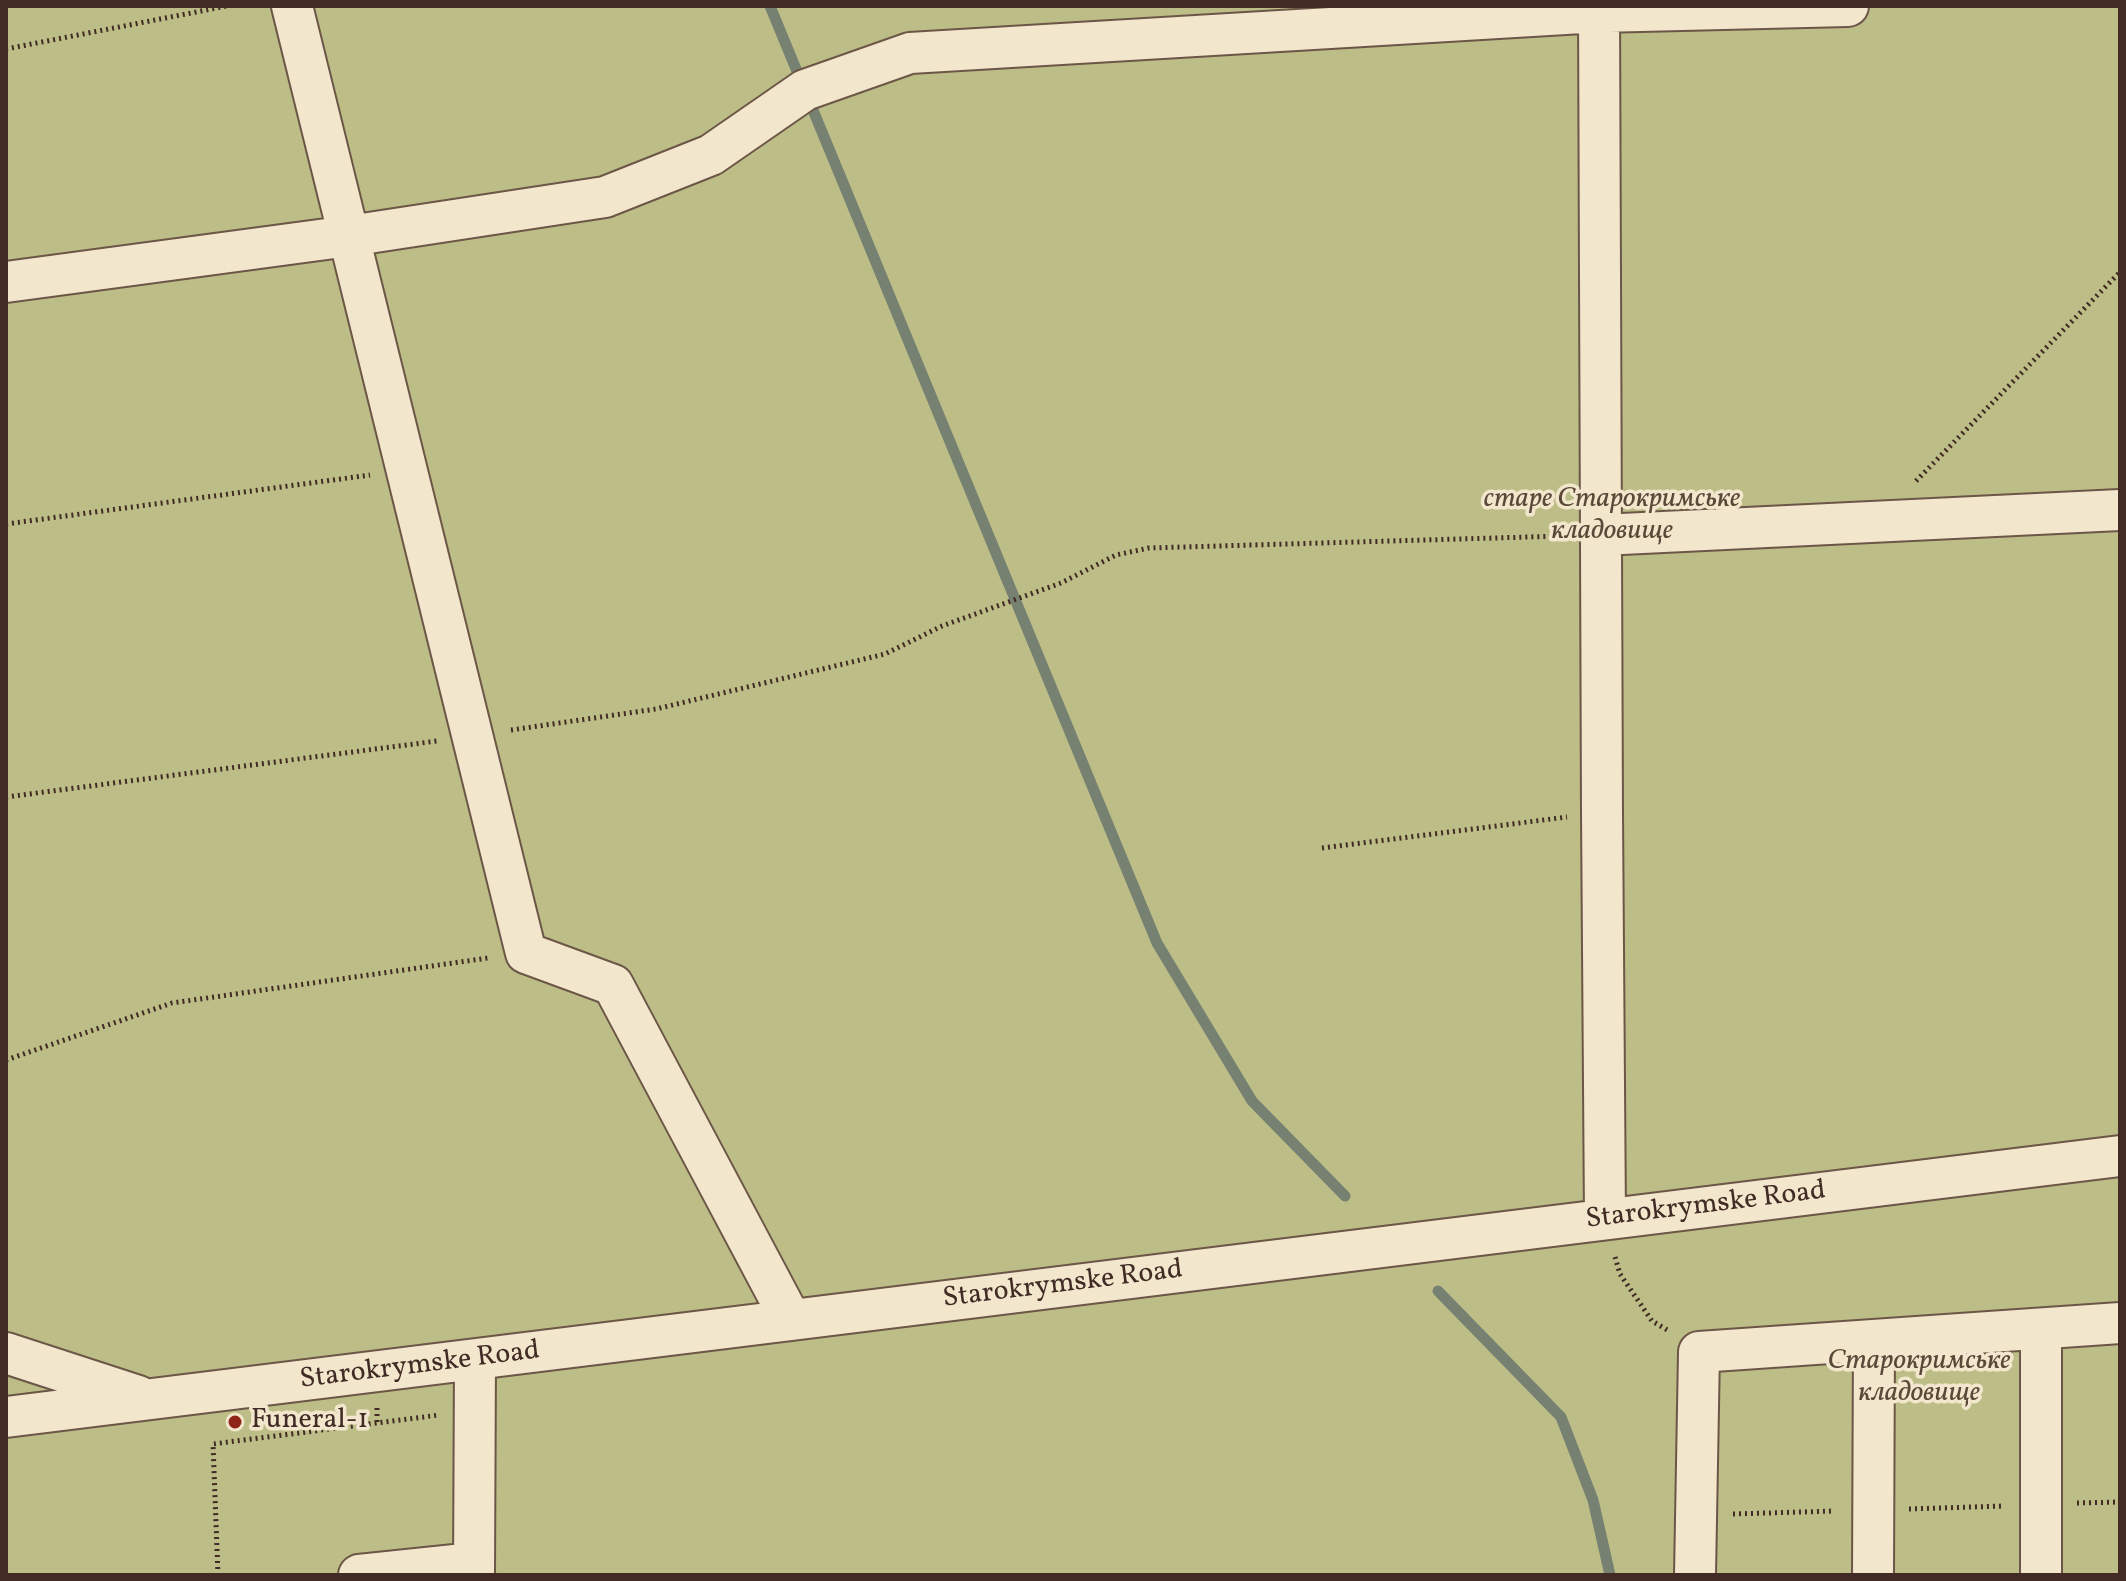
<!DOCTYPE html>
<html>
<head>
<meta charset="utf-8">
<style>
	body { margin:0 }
	#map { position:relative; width:2126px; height:1581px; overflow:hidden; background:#ebd9b0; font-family:Vollkorn,serif }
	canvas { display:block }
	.frame { position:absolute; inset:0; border:8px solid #412b24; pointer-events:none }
</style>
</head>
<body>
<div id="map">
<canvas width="2126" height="1581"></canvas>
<div class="frame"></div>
</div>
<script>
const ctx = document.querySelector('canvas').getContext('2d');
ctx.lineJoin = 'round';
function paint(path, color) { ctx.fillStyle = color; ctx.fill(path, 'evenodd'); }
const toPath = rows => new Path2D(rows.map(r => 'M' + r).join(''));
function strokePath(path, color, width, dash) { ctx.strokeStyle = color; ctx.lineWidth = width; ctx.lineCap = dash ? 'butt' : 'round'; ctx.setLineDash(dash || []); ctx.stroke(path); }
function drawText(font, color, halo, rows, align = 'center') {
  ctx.font = font + ' Vollkorn,serif'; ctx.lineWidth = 7; ctx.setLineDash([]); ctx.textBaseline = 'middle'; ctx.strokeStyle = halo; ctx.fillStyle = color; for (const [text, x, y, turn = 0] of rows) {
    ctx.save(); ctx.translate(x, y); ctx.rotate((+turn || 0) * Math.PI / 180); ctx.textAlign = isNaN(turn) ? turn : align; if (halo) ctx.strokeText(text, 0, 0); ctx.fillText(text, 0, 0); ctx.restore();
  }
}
const green = toPath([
	[6,6,2120,6,2120,1575,6,1575]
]);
const stream = toPath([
	[770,6,1157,943,1252,1101,1345,1196],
	[1438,1291,1561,1417,1593,1500,1610,1575]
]);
const path = toPath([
	[6,49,227,6],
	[1916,481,2120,272],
	[6,524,370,475],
	[511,730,656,709,885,654,942,626,1061,583,1116,555,1149,548,1563,536],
	[6,797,437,741],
	[1322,848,1567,817],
	[6,1060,172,1003,488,958],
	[1615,1257,1620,1274,1652,1321,1669,1331],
	[377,1408,377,1423],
	[2077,1503,2120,1502],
	[1909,1509,2003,1506],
	[1733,1514,1835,1511],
	[218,1575,213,1444,439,1415]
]);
const minor = toPath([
	[292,6,526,953,613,985,791,1320],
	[1599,6,1602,813,1605,1219],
	[6,282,349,236,605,197,711,155,805,90,910,53,1599,12,1848,6],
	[1601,535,2120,510],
	[6,1353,138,1396],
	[6,1417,2120,1156],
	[359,1575,474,1563],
	[474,1575,475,1360],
	[1695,1575,1699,1352,2120,1323],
	[1873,1575,1874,1340],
	[2041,1575,2041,1329]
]);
const markers = [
	[235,1422,8,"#8f2418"]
];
const parkNames = [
	["старе Старокримське",1612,501],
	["кладовище",1612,533],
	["Старокримське",1919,1363],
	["кладовище",1919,1395]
];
const streetNames = [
	["Starokrymske Road",1706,1207,-7],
	["Starokrymske Road",1063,1286,-7],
	["Starokrymske Road",420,1367,-7]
];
const poiNames = [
	["Funeral-1",251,1422]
];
paint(green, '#bdbe87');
strokePath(stream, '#768172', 11);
strokePath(minor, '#6c5647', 44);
strokePath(path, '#412b24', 5, [2, 4]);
strokePath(minor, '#f2e6cc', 40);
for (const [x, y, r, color] of markers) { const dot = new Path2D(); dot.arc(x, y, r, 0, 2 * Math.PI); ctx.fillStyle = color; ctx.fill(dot); strokePath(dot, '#f2e6cc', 3); }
drawText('italic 28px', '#5a4838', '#f2e6cc', parkNames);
drawText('28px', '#412b24', '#f2e6cc', streetNames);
drawText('28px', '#412b24', '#f2e6cc', poiNames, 'left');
</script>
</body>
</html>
